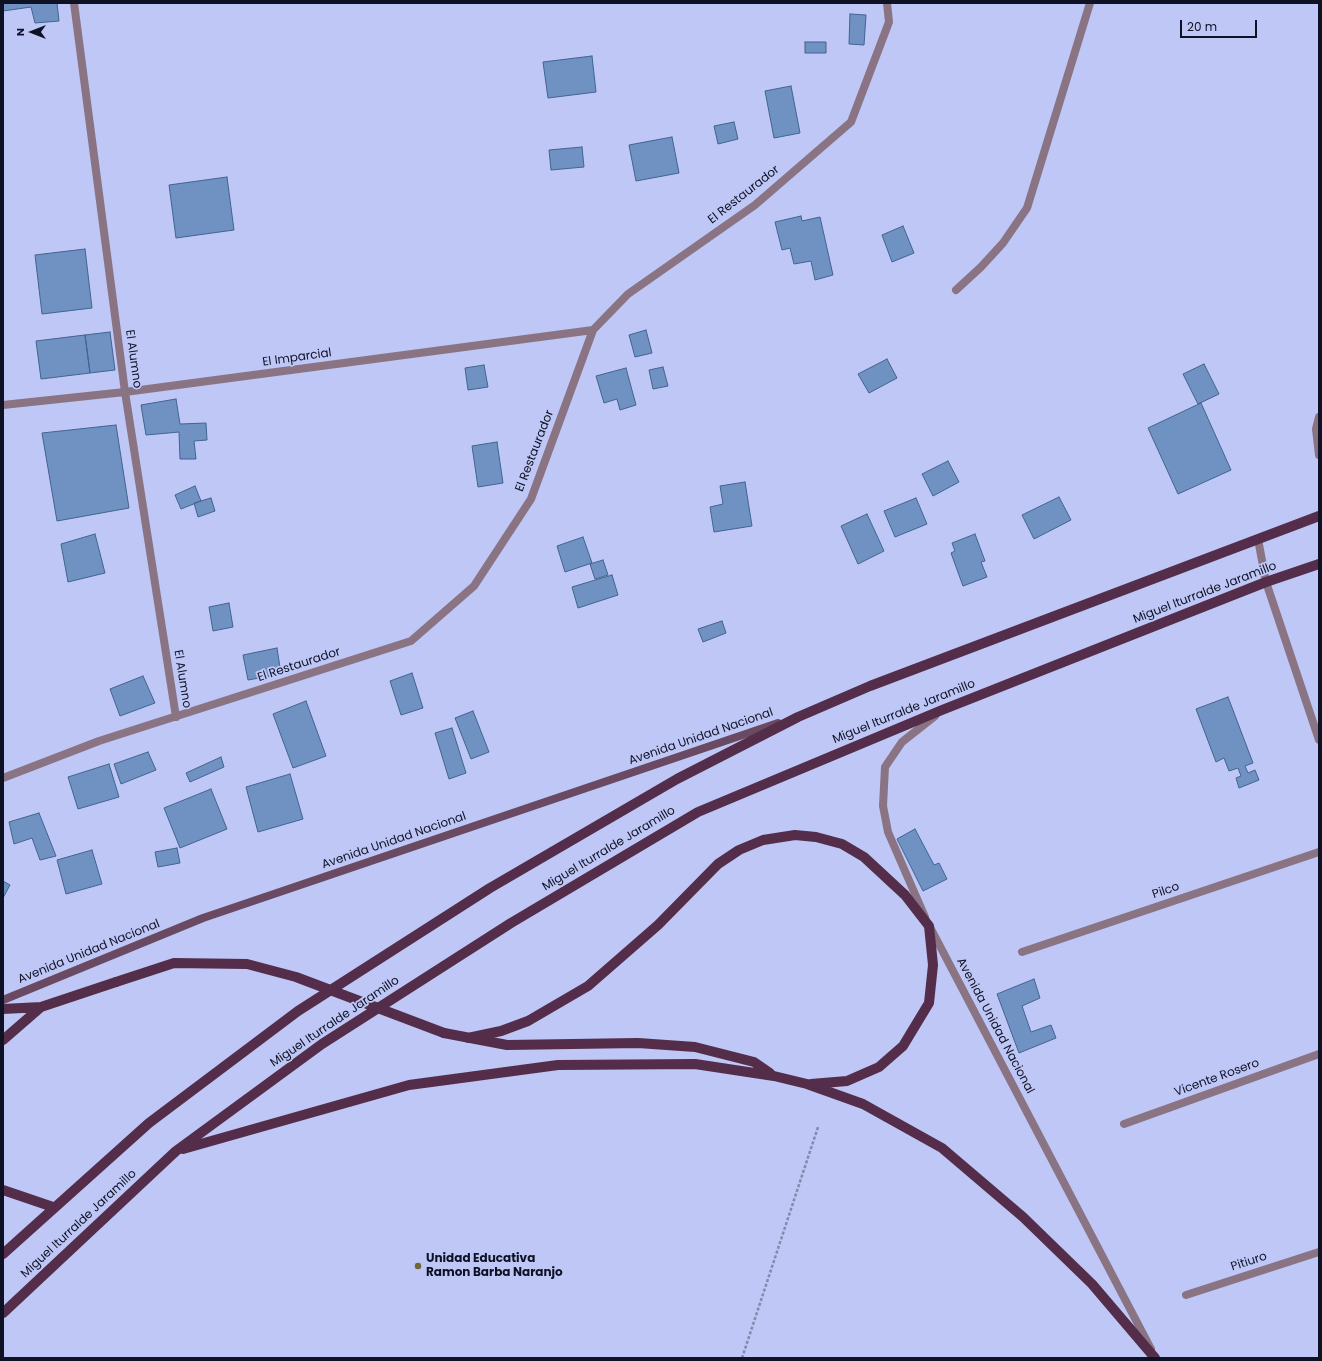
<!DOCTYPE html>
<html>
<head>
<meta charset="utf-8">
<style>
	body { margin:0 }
	#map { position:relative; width:1322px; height:1361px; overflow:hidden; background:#bec7f5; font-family:Poppins,sans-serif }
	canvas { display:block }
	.frame { position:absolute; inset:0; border:4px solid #0f1125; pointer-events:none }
	.north { position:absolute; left:12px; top:12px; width:40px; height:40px; -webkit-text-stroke:3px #bec7f5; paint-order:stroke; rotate:270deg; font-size:11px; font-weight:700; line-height:16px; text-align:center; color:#0f1125 }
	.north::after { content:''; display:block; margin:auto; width:14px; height:18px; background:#0f1125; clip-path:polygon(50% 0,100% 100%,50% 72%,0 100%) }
	.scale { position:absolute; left:1180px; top:20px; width:77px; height:18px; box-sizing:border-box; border:2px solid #0f1125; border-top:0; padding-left:5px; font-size:12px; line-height:14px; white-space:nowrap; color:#0f1125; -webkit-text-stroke:3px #bec7f5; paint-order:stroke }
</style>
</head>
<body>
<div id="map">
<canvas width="1322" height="1361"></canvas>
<div class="frame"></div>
<div class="north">N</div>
<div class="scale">20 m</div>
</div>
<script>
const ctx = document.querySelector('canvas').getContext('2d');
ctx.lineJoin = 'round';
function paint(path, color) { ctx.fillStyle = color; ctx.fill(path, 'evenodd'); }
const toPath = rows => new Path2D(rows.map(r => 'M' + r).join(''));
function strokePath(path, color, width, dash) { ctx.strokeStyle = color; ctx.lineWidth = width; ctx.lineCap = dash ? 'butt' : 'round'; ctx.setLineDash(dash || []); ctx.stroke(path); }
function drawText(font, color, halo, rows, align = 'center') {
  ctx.font = font + ' Poppins,sans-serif'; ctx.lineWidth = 3.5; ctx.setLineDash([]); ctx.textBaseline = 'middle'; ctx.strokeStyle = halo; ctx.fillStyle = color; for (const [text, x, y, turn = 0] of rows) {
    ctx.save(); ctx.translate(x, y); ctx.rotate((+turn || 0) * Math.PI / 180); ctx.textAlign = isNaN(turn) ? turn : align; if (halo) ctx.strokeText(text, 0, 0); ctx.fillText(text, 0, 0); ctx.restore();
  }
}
const building = toPath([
	[3,3,57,3,59,21,35,23,31,7,3,11,3,3],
	[850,14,866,15,864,45,849,44,850,14],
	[805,42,826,42,826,53,805,53,805,42],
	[592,56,596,92,548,98,543,62,592,56],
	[791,86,800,133,774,138,765,91,791,86],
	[734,122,738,139,718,144,714,126,734,122],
	[672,137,679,173,636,181,629,145,672,137],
	[582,147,584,167,551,170,549,150,582,147],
	[227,177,234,230,176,238,169,185,227,177],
	[801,216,802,221,820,217,833,275,815,280,811,261,794,264,790,248,782,250,775,222,801,216],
	[903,226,914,253,892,262,882,235,903,226],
	[85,249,92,308,42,314,35,255,85,249],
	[646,330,652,353,635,357,629,335,646,330],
	[110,332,115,370,90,373,85,335,110,332],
	[85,335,90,373,41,379,36,341,85,335],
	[887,359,897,378,869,393,858,374,887,359],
	[1204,364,1219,394,1198,404,1183,374,1204,364],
	[484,365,488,387,468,390,465,368,484,365],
	[663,367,668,386,653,389,649,370,663,367],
	[626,368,636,405,620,410,617,399,604,403,596,376,626,368],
	[176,399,180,424,206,423,207,440,194,441,196,459,180,459,179,432,146,435,141,405,176,399],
	[1201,403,1231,470,1178,494,1148,428,1201,403],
	[116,425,129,508,57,521,42,433,116,425],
	[497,442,503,483,478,487,472,446,497,442],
	[948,461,959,482,933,496,922,474,948,461],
	[745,482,752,526,714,532,710,507,723,504,720,486,745,482],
	[195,486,201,501,181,509,175,495,195,486],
	[1059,497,1071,520,1034,539,1022,515,1059,497],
	[211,498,215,511,198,517,194,503,211,498],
	[916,498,927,524,895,537,884,511,916,498],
	[867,514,884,551,858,564,841,526,867,514],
	[95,534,105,573,68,582,61,544,95,534],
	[975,534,985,561,981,562,987,577,963,586,951,553,955,551,952,543,975,534],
	[583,537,592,563,565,572,557,546,583,537],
	[603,560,608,575,595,579,590,564,603,560],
	[612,575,618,595,578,608,572,587,612,575],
	[229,603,233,627,213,631,209,607,229,603],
	[722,621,726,633,703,642,698,629,722,621],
	[277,648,281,674,248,680,243,655,277,648],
	[412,673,423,708,401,715,390,681,412,673],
	[143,676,155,703,120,716,110,689,143,676],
	[1228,697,1253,763,1245,766,1248,773,1255,770,1259,780,1239,788,1236,778,1241,776,1238,768,1229,771,1224,758,1216,762,1196,709,1228,697],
	[306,701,326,756,293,768,273,714,306,701],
	[473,711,489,752,471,759,455,718,473,711],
	[452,728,466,773,449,779,435,733,452,728],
	[148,752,156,770,121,784,114,764,148,752],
	[221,757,224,767,190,782,186,773,221,757],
	[109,764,119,797,78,809,68,777,109,764],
	[290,774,303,819,258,832,246,787,290,774],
	[211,789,227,829,180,848,164,808,211,789],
	[39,813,56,856,40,860,32,838,14,844,9,822,39,813],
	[915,829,934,865,939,863,947,879,923,891,897,839,915,829],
	[177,848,180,863,158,867,155,852,177,848],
	[92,850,102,884,66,894,57,860,92,850],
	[3,881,10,885,3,898,3,881],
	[1034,979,1040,998,1022,1006,1031,1032,1051,1025,1056,1038,1019,1053,997,994,1034,979]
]);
const path = toPath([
	[742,1358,818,1127]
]);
const service = toPath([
	[956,290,981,267,1003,243,1027,208,1090,3],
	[1319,417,1316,429,1319,455]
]);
const minor = toPath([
	[74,3,125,392,176,717],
	[3,405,125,392,593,330],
	[1258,539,1266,582,1319,740],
	[3,778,99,741,411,641,474,586,531,499,593,330,628,294,755,205,851,122,889,22,887,3],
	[925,917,888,832,883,806,885,767,902,742,935,716],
	[931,929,1151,1349],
	[1022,952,1319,852],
	[1124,1124,1319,1054],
	[1186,1295,1319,1252]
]);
const secondary = toPath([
	[3,1000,203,918,778,723]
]);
const primary = toPath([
	[3,1009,41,1007,116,982],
	[444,1033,507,1045,638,1043,695,1047,754,1062,770,1073],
	[468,1038,501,1031,528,1021,588,986,658,925,718,864,739,850,763,840,795,835,816,837,842,844,864,857,905,895,929,926,933,965,929,1003,903,1046,879,1067,847,1081,811,1084],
	[3,1040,41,1007],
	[183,1149,409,1085,558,1065,695,1064,774,1076,807,1084,863,1104,942,1148,1023,1217,1092,1284,1155,1358],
	[3,1190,53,1207],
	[3,1254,149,1123,298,1011,490,888,677,779,798,717,870,686,1319,516],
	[3,1313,176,1151,322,1044,511,923,698,812,942,710,1266,582,1319,564]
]);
const primaryBridge = toPath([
	[116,982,174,963,247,964,296,977,444,1033]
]);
const markers = [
	[418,1266,4,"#726633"]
];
const streetNames = [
	["El Restaurador",744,195,-38],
	["El Imparcial",297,358,-8],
	["El Alumno",133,359,82],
	["El Restaurador",535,451,-69],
	["Miguel Iturralde Jaramillo",1205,593,-21],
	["El Restaurador",299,665,-18],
	["El Alumno",182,679,81],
	["Miguel Iturralde Jaramillo",904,712,-22],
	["Avenida Unidad Nacional",701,737,-19],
	["Avenida Unidad Nacional",394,841,-19],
	["Miguel Iturralde Jaramillo",609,849,-31],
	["Pilco",1166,891,-19],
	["Avenida Unidad Nacional",89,952,-22],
	["Miguel Iturralde Jaramillo",335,1022,-34],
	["Avenida Unidad Nacional",995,1026,62],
	["Vicente Rosero",1217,1078,-20],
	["Miguel Iturralde Jaramillo",79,1224,-43],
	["Pitiuro",1249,1262,-18]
];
const poiNames = [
	["Unidad Educativa",426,1259],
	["Ramon Barba Naranjo",426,1273]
];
paint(building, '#7092c2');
strokePath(building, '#42638f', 1);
strokePath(path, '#838aaf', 2.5, [3, 2]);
strokePath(service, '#8a7383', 8);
strokePath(minor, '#8a7383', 8);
strokePath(secondary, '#6a4a62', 8);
strokePath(primary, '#532d4a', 10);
strokePath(primaryBridge, '#532d4a', 10);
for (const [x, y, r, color] of markers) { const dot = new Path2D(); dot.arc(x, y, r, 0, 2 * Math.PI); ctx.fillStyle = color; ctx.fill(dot); strokePath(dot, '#bec7f5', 1.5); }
drawText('12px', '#0f1125', '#bec7f5', streetNames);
drawText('bold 12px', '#0f1125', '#bec7f5', poiNames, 'left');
</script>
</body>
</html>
